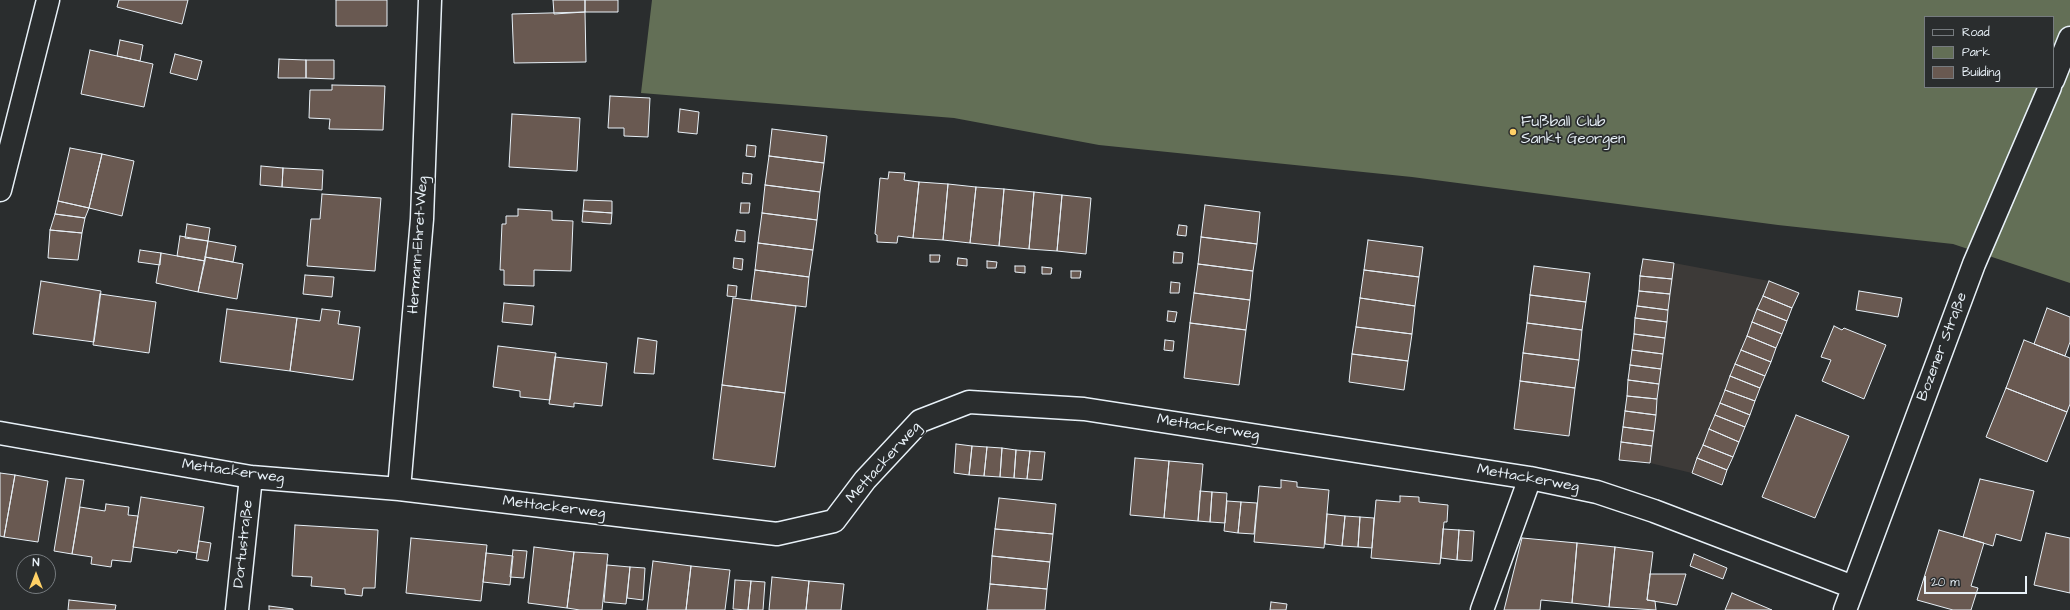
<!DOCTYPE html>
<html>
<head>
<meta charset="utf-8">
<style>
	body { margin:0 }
	#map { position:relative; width:2070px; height:610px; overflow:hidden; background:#2a2d2e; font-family:"Architects Daughter",sans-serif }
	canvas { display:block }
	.legend { position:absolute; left:1924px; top:16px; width:130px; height:72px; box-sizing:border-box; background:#2a2d2e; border:1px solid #767b7f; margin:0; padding:5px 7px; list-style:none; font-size:12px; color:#e8f1f8 }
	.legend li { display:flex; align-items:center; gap:8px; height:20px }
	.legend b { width:20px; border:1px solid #767b7f }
	.north { position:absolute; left:16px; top:554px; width:40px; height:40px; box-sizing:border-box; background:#2a2d2e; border:1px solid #767b7f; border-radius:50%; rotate:0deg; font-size:11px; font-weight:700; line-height:16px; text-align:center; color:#e8f1f8 }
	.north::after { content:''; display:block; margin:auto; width:14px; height:18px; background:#ffd166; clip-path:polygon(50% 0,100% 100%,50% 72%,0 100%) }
	.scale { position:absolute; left:1924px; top:576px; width:103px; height:18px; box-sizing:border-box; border:2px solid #e8f1f8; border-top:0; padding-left:5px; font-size:12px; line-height:14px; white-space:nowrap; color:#e8f1f8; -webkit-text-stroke:3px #2a2d2e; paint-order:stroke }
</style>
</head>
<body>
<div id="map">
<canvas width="2070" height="610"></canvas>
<ul class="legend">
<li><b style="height:5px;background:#2a2d2e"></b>Road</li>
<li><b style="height:11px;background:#636f56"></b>Park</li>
<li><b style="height:11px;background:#695951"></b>Building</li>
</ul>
<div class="north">N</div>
<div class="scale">20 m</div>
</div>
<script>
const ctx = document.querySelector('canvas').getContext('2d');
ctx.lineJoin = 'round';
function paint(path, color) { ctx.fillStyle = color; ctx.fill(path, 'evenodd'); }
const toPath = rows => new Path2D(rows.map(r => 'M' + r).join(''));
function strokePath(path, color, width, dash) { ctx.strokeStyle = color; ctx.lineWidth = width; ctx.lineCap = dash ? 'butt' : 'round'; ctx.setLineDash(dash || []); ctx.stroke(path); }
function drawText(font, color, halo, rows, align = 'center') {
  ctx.font = font + ' "Architects Daughter",sans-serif'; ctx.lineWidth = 3.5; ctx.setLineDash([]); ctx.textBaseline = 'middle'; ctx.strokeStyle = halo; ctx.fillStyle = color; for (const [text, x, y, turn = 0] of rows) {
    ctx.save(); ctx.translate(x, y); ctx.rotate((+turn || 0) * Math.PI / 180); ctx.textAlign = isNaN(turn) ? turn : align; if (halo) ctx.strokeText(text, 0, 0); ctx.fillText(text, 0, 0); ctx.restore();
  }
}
const built = toPath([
	[1674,263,1769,281,1692,473,1650,463]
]);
const green = toPath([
	[652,0,2070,0,2070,283,1953,244,1778,225,1412,177,1099,145,954,118,641,93],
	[1925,17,2053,17,2053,87,1925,87]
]);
const building = toPath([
	[119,0,188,0,182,24,117,7,119,0],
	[336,0,387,0,387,26,336,26,336,0],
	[553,0,585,0,585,12,554,14,553,0],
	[585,0,618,0,618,12,585,12,585,0],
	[585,12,586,62,514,63,512,14,585,12],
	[120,40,143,45,140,61,117,56,120,40],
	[90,50,153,64,144,107,81,94,90,50],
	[175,54,202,61,197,80,170,73,175,54],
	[279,59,306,60,306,78,278,78,279,59],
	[306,60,334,60,334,79,306,78,306,60],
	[332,85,385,86,383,130,329,129,330,119,309,118,310,90,332,90,332,85],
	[610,96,650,98,648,137,624,136,624,128,608,128,610,96],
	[680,109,699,112,697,134,678,132,680,109],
	[512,114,580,118,577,171,509,167,512,114],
	[772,129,827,136,824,163,769,156,772,129],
	[747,145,756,146,755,157,746,156,747,145],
	[70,148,102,154,89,208,58,201,70,148],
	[102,154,134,161,122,216,89,208,102,154],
	[769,156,824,163,820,192,765,185,769,156],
	[261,166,283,168,282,187,260,185,261,166],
	[283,168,323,170,322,190,282,187,283,168],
	[889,172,905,173,904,180,919,182,913,238,898,236,897,243,877,242,877,235,875,234,880,178,888,179,889,172],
	[743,173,752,174,751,184,742,183,743,173],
	[919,182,948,184,943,240,913,238,919,182],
	[948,184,976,187,970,243,943,240,948,184],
	[765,185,820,192,817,220,762,213,765,185],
	[976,187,1004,189,999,246,970,243,976,187],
	[1004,189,1034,192,1029,249,999,246,1004,189],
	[1034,192,1062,195,1057,251,1029,249,1034,192],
	[322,194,381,198,375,271,307,266,311,219,320,219,322,194],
	[1062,195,1091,198,1086,254,1057,251,1062,195],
	[584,200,612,201,612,213,583,211,584,200],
	[58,201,89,208,85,218,55,214,58,201],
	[741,203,750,203,749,213,740,213,741,203],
	[1205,205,1260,212,1257,244,1201,237,1205,205],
	[518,209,552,211,552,220,573,221,571,271,534,270,534,286,504,285,504,270,500,270,502,224,506,224,506,216,518,216,518,209],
	[583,211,612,213,611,224,582,222,583,211],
	[762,213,817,220,813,250,758,243,762,213],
	[55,214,85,218,82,233,50,230,55,214],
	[187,224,210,228,208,241,185,238,187,224],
	[1179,225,1187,226,1186,236,1177,235,1179,225],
	[50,230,82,233,78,260,48,258,50,230],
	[737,230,745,231,745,242,735,241,737,230],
	[180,236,208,241,205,261,177,256,180,236],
	[1201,237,1257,244,1253,271,1198,264,1201,237],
	[1368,240,1423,247,1419,277,1364,270,1368,240],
	[208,241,236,246,233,262,205,257,208,241],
	[758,243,813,250,809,277,755,270,758,243],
	[140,250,161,253,160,265,138,262,140,250],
	[1174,252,1183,253,1182,263,1173,263,1174,252],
	[161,253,205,261,198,292,156,283,161,253],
	[930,255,940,255,939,262,930,262,930,255],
	[205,257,243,264,237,299,198,292,205,257],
	[734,258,743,259,742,270,733,268,734,258],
	[958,258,967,259,967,266,957,265,958,258],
	[1643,259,1674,263,1672,279,1640,276,1643,259],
	[987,261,997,262,996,268,987,268,987,261],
	[1198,264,1253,271,1250,300,1194,293,1198,264],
	[1015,266,1025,266,1025,273,1015,272,1015,266],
	[1534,266,1590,273,1586,302,1530,295,1534,266],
	[1042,267,1052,268,1051,274,1042,274,1042,267],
	[755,270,809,277,806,307,751,300,755,270],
	[1364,270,1419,277,1415,306,1360,298,1364,270],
	[1071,271,1081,271,1080,278,1071,278,1071,271],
	[305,275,334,277,332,297,303,294,305,275],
	[1640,276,1672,279,1670,294,1639,291,1640,276],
	[41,281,101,291,94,342,33,334,41,281],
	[1769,281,1799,293,1792,308,1763,296,1769,281],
	[1171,282,1180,283,1179,293,1170,293,1171,282],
	[728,285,737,286,736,297,727,296,728,285],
	[1639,291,1670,294,1668,310,1637,306,1639,291],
	[1859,291,1902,298,1898,317,1856,310,1859,291],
	[1194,293,1250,300,1246,330,1190,323,1194,293],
	[100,294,156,302,149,353,93,345,100,294],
	[1530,295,1586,302,1582,330,1527,323,1530,295],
	[1763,296,1792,308,1787,321,1757,309,1763,296],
	[733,298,796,306,785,393,722,385,733,298],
	[1360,298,1415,306,1412,334,1356,327,1360,298],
	[504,303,534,306,532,325,502,322,504,303],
	[1637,306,1668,310,1667,322,1635,318,1637,306],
	[2047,308,2070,317,2070,342,2065,356,2034,344,2047,308],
	[227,309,297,318,290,371,220,362,227,309],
	[322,309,340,311,338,324,360,327,353,380,290,371,297,318,320,321,322,309],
	[1757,309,1787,321,1782,334,1752,322,1757,309],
	[1168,311,1177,312,1175,322,1167,321,1168,311],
	[1635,318,1667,322,1665,338,1634,334,1635,318],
	[1752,322,1782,334,1776,348,1747,336,1752,322],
	[1190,323,1246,330,1239,385,1184,378,1190,323],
	[1527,323,1582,330,1579,360,1523,353,1527,323],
	[1834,326,1842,330,1844,328,1886,345,1864,399,1822,381,1831,360,1821,357,1834,326],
	[1356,327,1412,334,1408,361,1352,354,1356,327],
	[1634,334,1665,338,1663,354,1632,350,1634,334],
	[1747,336,1776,348,1771,362,1741,350,1747,336],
	[638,338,657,341,654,374,634,373,638,338],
	[1165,340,1174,341,1173,351,1164,350,1165,340],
	[2024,340,2070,358,2070,404,2067,412,2006,388,2024,340],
	[498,346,556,353,550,400,520,397,520,391,493,387,498,346],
	[1632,350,1663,354,1661,369,1630,365,1632,350],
	[1741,350,1771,362,1765,376,1735,364,1741,350],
	[1523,353,1579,360,1575,388,1520,381,1523,353],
	[1352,354,1408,361,1404,390,1349,382,1352,354],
	[555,357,607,363,602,406,574,403,574,407,549,404,555,357],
	[1735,364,1765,376,1760,388,1730,376,1735,364],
	[1630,365,1661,369,1659,384,1628,380,1630,365],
	[1730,376,1760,388,1755,401,1725,390,1730,376],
	[1628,380,1659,384,1657,399,1627,396,1628,380],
	[1520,381,1575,388,1569,436,1514,429,1520,381],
	[722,385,785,393,775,467,713,459,722,385],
	[2006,388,2067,412,2047,462,1986,437,2006,388],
	[1725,390,1755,401,1750,415,1720,403,1725,390],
	[1627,396,1657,399,1656,415,1625,411,1627,396],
	[1720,403,1750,415,1745,427,1715,415,1720,403],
	[1625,411,1656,415,1654,431,1623,427,1625,411],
	[1715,415,1745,427,1739,442,1709,429,1715,415],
	[1796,415,1849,436,1815,518,1762,497,1796,415],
	[1623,427,1654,431,1652,446,1621,442,1623,427],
	[1709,429,1739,442,1733,457,1703,445,1709,429],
	[1621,442,1652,446,1650,463,1619,460,1621,442],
	[956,444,972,446,969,475,954,473,956,444],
	[1703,445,1733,457,1727,470,1697,458,1703,445],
	[972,446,987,447,984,476,969,475,972,446],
	[987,447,1002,448,1000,477,984,476,987,447],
	[1002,448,1016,450,1014,478,1000,477,1002,448],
	[1016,450,1030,451,1027,479,1014,478,1016,450],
	[1030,451,1045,452,1042,480,1027,479,1030,451],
	[1135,458,1169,461,1164,518,1130,515,1135,458],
	[1697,458,1727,470,1722,485,1692,473,1697,458],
	[1169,461,1203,464,1198,521,1164,518,1169,461],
	[0,473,15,475,4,537,0,536,0,473],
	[15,475,48,481,38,542,4,537,15,475],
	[66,478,84,480,72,554,54,551,66,478],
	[1980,479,2034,491,2021,541,1996,534,1993,546,1963,537,1980,479],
	[1281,480,1297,482,1297,487,1329,490,1324,548,1254,542,1259,486,1281,488,1281,480],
	[1200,491,1212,492,1210,522,1198,521,1200,491],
	[1212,492,1227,493,1225,523,1210,522,1212,492],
	[1400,496,1419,497,1419,502,1448,505,1447,522,1444,522,1440,564,1371,558,1376,500,1400,502,1400,496],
	[141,497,204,507,197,553,178,550,177,553,133,547,141,497],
	[999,498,1056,504,1053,534,995,529,999,498],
	[1227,501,1241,502,1238,533,1224,531,1227,501],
	[1241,502,1257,503,1254,534,1238,533,1241,502],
	[106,504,129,507,128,515,138,516,131,562,112,560,111,567,91,564,92,557,72,554,80,507,105,511,106,504],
	[1327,514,1345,516,1342,546,1325,544,1327,514],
	[1345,516,1360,517,1358,547,1342,546,1345,516],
	[1360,517,1374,518,1372,548,1358,547,1360,517],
	[295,525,378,530,375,588,363,588,362,596,345,594,345,589,311,586,312,577,292,576,295,525],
	[995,529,1053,534,1050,562,992,556,995,529],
	[1443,529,1459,530,1457,560,1441,558,1443,529],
	[1459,530,1474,531,1472,561,1457,560,1459,530],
	[1939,530,1984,543,1971,586,1978,588,1971,610,1953,610,1917,600,1939,530],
	[2046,533,2070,538,2070,593,2034,585,2046,533],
	[411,538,487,545,481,601,406,593,411,538],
	[1522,538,1577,543,1572,603,1541,600,1540,610,1504,610,1522,538],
	[199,541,211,543,208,561,196,559,199,541],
	[1577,543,1615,547,1609,607,1572,603,1577,543],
	[534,547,574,552,567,608,528,603,534,547],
	[1615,547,1653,552,1647,600,1655,601,1656,610,1609,607,1615,547],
	[513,550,527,551,524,578,510,577,513,550],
	[574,552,608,554,602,610,580,610,567,608,574,552],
	[486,553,513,556,510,585,483,582,486,553],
	[1694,554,1727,568,1723,579,1690,566,1694,554],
	[992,556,1050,562,1047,589,990,584,992,556],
	[653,561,691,566,686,610,647,610,653,561],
	[607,565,630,567,626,604,604,602,607,565],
	[691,566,730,570,725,610,686,610,691,566],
	[630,567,645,568,643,600,627,598,630,567],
	[1650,574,1686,574,1677,605,1647,600,1650,574],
	[772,577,809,581,806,610,769,610,772,577],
	[735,580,751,581,748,610,733,609,735,580],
	[751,581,765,582,763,610,748,610,751,581],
	[809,581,844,584,841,610,806,610,809,581],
	[990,584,1047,589,1045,610,987,610,990,584],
	[1732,593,1772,610,1725,610,1732,593],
	[69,600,116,605,115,610,68,610,69,600],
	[1271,602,1287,604,1286,610,1270,610,1271,602],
	[269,606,293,609,293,610,269,610,269,606]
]);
const minor = toPath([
	[2053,80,2070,38],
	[0,190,48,0],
	[0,433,251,477,399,489,777,534,834,521,865,480,920,421,969,402,1084,409,1530,478,1597,492,1654,511,1853,587],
	[399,489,422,219,430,0],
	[237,610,251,477],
	[1482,610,1530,478],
	[1845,610,1974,264,2050,87]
]);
const markers = [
	[1513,132,4,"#ffd166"]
];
const poiNames = [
	["Fußball Club",1521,123],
	["Sankt Georgen",1521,140]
];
const streetNames = [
	["Hermann-Ehret-Weg",419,245,-86],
	["Bozener Straße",1943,347,-69],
	["Mettackerweg",1208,428,9],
	["Mettackerweg",884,463,-48],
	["Mettackerweg",233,472,8],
	["Mettackerweg",1528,479,10],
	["Mettackerweg",554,508,7],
	["Dortustraße",244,544,-84]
];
paint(built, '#3d3a38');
paint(green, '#636f56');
paint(building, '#695951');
strokePath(building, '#e8f1f8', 1);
strokePath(minor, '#e8f1f8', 25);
strokePath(minor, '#2a2d2e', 22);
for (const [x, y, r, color] of markers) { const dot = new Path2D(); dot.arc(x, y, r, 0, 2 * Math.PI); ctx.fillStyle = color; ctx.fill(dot); strokePath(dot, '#2a2d2e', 1.5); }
drawText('15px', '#e8f1f8', '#2a2d2e', poiNames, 'left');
drawText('15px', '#e8f1f8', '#2a2d2e', streetNames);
</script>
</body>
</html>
